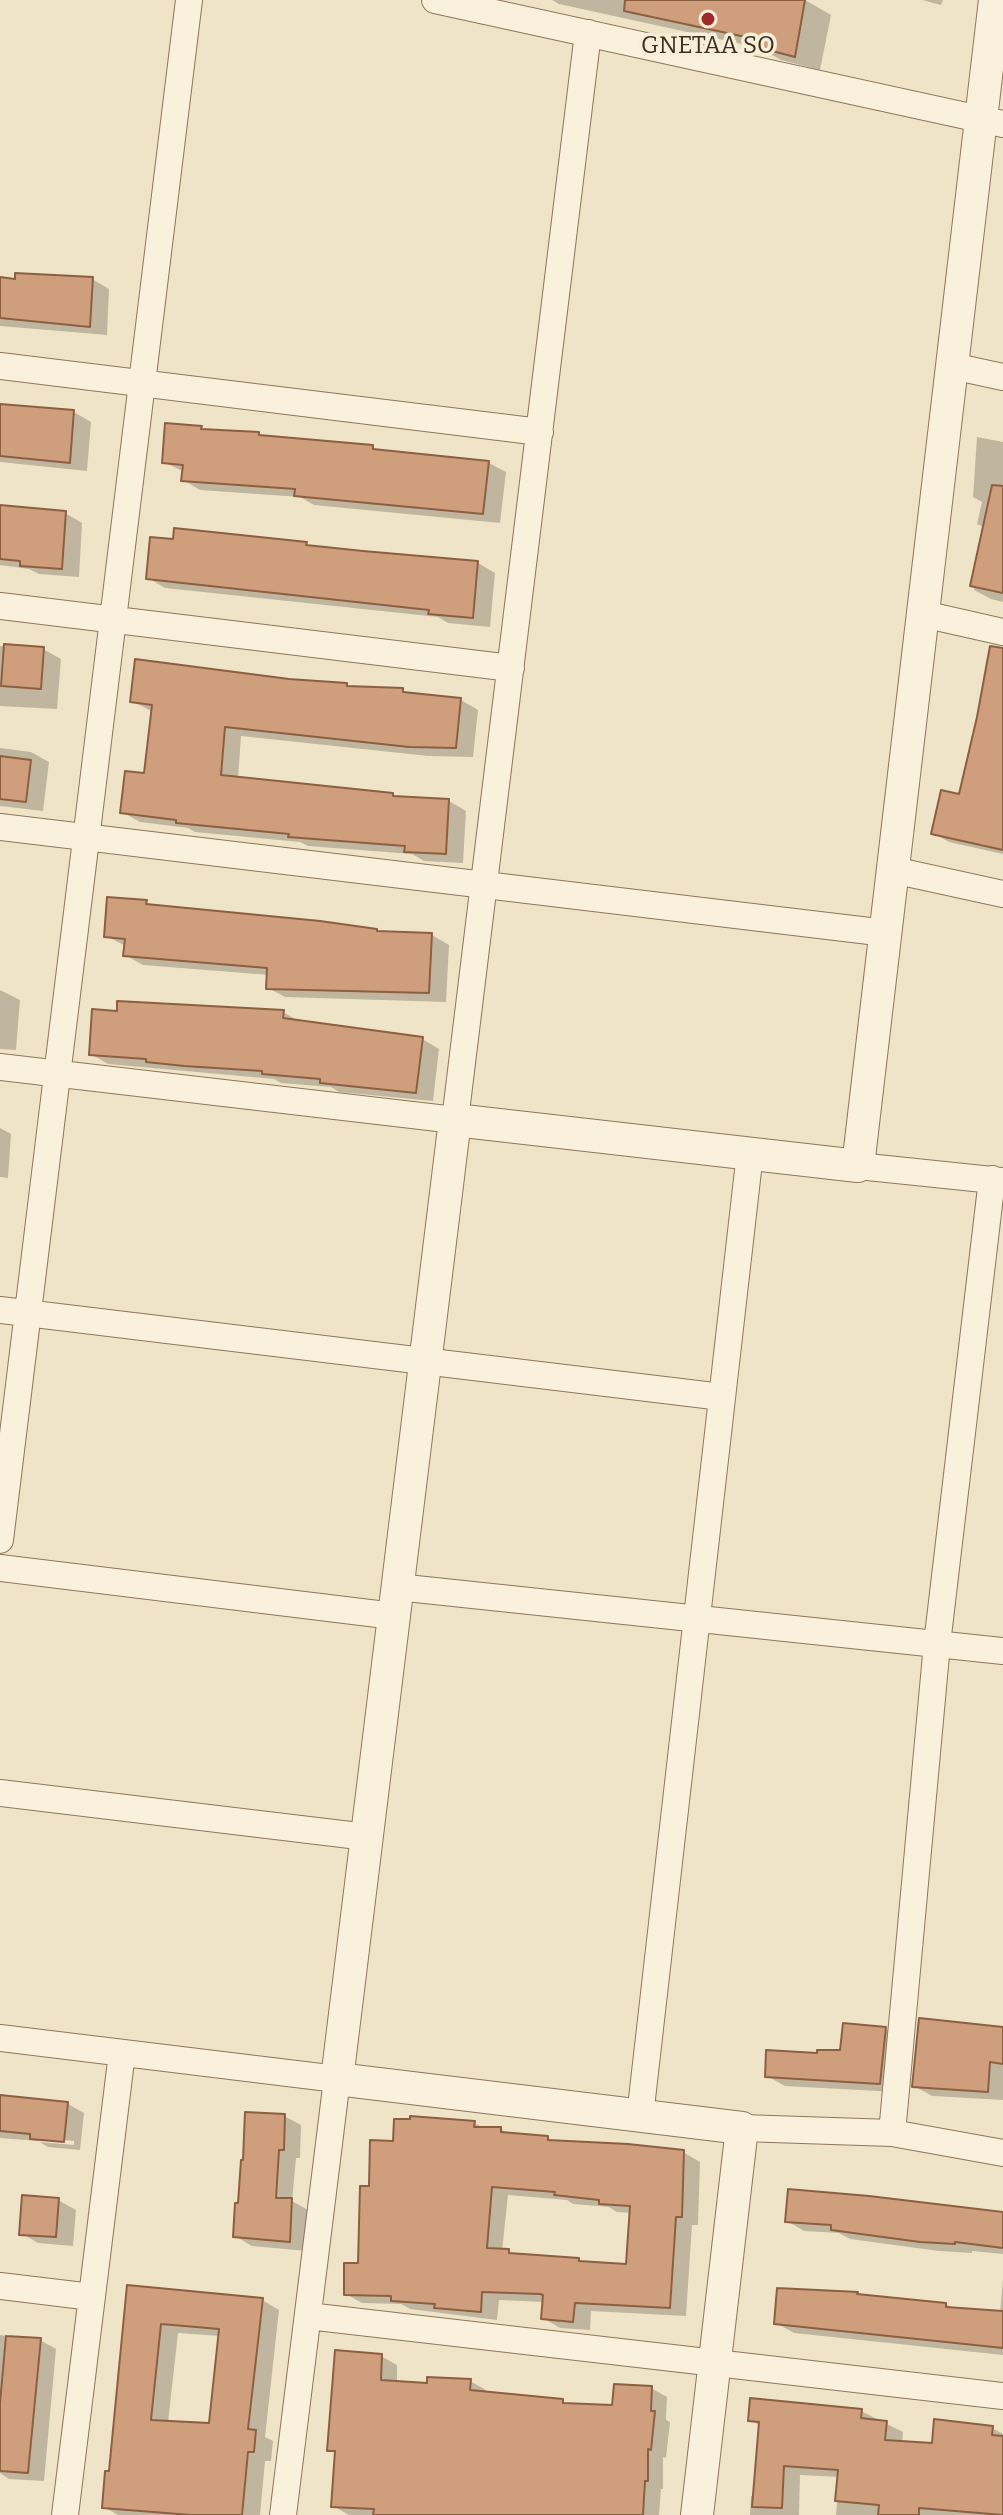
<!DOCTYPE html>
<html>
<head>
<meta charset="utf-8">
<style>
	body { margin:0 }
	canvas { display:block; background:#f0e4c8 }
</style>
</head>
<body>
<canvas width="1003" height="2515"></canvas>
<script>
const ctx = document.querySelector('canvas').getContext('2d');
ctx.lineJoin = 'round';
function paint(path, color) { ctx.fillStyle = color; ctx.fill(path, 'evenodd'); }
const toPath = rows => new Path2D(rows.map(r => 'M' + r).join(''));
function strokePath(path, color, width, dash) { ctx.strokeStyle = color; ctx.lineWidth = width; ctx.lineCap = dash ? 'butt' : 'round'; ctx.setLineDash(dash || []); ctx.stroke(path); }
function drawText(font, color, halo, rows, align = 'center') {
  ctx.font = font + ' Bitter,serif'; ctx.lineWidth = 7; ctx.setLineDash([]); ctx.textBaseline = 'middle'; ctx.strokeStyle = halo; ctx.fillStyle = color; for (const [text, x, y, turn = 0] of rows) {
    ctx.save(); ctx.translate(x, y); ctx.rotate((+turn || 0) * Math.PI / 180); ctx.textAlign = isNaN(turn) ? turn : align; if (halo) ctx.strokeText(text, 0, 0); ctx.fillText(text, 0, 0); ctx.restore();
  }
}
const shadow = toPath([
	[552,0,805,0,831,15,820,70,781,60,760,48,559,4],
	[922,0,943,0,941,5],
	[0,279,92,279,109,289,107,335,0,326],
	[0,405,74,412,91,422,87,471,0,462],
	[201,428,207,432,259,434,264,437,372,447,380,452,489,463,506,472,500,523,314,505,300,497,200,490,183,480,184,472,164,462],
	[977,437,1003,442,1003,602,991,599,974,590,985,528,977,524,982,502,973,497],
	[0,507,65,513,82,523,79,577,39,574,29,569,0,565],
	[175,541,306,544,313,548,478,563,495,573,490,627,448,623,438,617,165,588,148,578],
	[0,646,43,649,61,659,57,709,0,706],
	[288,681,346,685,353,689,402,690,409,694,461,700,478,710,473,757,428,756,241,736,238,779,392,794,399,798,449,801,466,811,463,863,424,861,412,854,308,846,300,842,195,832,188,828,140,822,122,812,146,775,153,712,132,701],
	[1003,686,1003,854,949,842,933,833,961,796],
	[0,748,31,752,49,762,43,811,0,806],
	[146,902,155,907,376,931,381,933,432,935,449,945,446,1002,285,997,268,988,269,975,143,965,125,955,126,946,106,936],
	[0,990,20,1000,16,1050,0,1049],
	[283,1012,302,1023,422,1039,439,1049,433,1101,339,1092,331,1087,281,1083,274,1079,108,1064,91,1054],
	[0,1128,11,1134,8,1178,0,1177],
	[885,2029,902,2039,897,2092,785,2086,767,2076,819,2056,842,2052],
	[1003,2031,1003,2100,932,2096,914,2086],
	[0,2094,68,2104,84,2113,80,2150,48,2147,38,2141,0,2138],
	[35,2137,74,2141,74,2145,39,2142],
	[284,2116,301,2125,300,2158,296,2158,292,2201,308,2210,307,2251,252,2246,235,2236,240,2206],
	[474,2123,486,2129,501,2129,510,2135,548,2138,557,2143,683,2152,700,2162,698,2225,692,2225,686,2316,591,2311,590,2330,560,2328,543,2318,544,2302,499,2300,497,2320,410,2309,401,2304,362,2303,346,2294,359,2266,371,2188,395,2143],
	[508,2195,567,2200,573,2204,609,2207,617,2212,632,2213,628,2266,515,2255,502,2251],
	[58,2200,76,2210,73,2246,38,2243,21,2233],
	[1003,2215,1003,2254,972,2251,972,2253,939,2251,850,2239,839,2233,804,2231,787,2221],
	[1003,2279,1003,2355,794,2333,776,2323,857,2294,946,2304,954,2309,1000,2313],
	[129,2287,262,2300,279,2310,265,2437,273,2441,271,2461,265,2461,260,2515,118,2515,104,2507,111,2474],
	[178,2333,220,2336,211,2425,168,2423],
	[0,2335,40,2340,56,2349,44,2481,9,2479,0,2473],
	[381,2356,397,2365,397,2383,429,2385,470,2381,486,2390,486,2393,562,2401,570,2405,614,2407,651,2388,667,2397,666,2420,670,2422,666,2458,663,2457,663,2489,661,2489,659,2515,349,2515,333,2506,337,2454,329,2450],
	[861,2411,903,2432,902,2443,934,2445,992,2428,1003,2434,1003,2515,836,2515,839,2477,800,2475,799,2515,750,2515,751,2496,754,2496,761,2426,750,2420]
]);
const building = toPath([
	[625,0,805,0,795,57,753,46,755,39,624,11,625,0],
	[15,273,93,277,90,327,0,318,0,277,15,279,15,273],
	[0,404,74,410,70,463,0,456,0,404],
	[165,423,202,426,201,429,259,432,259,435,373,445,373,449,489,461,483,514,294,496,295,489,181,481,183,465,162,463,165,423],
	[992,485,1003,486,1003,593,970,586,992,485],
	[0,505,66,511,62,569,20,566,20,561,0,559,0,505],
	[174,528,307,542,306,545,363,551,478,561,473,618,428,614,429,610,146,579,150,537,173,539,174,528],
	[4,644,44,647,41,689,1,686,4,644],
	[990,646,1003,648,1003,850,931,834,941,790,959,794,977,717,990,646],
	[135,659,289,679,347,683,347,686,403,688,403,692,461,698,456,748,409,747,225,727,221,775,393,793,393,796,449,799,446,854,404,852,405,846,288,837,289,834,176,823,176,820,120,813,125,771,144,773,152,705,130,702,135,659],
	[0,756,31,760,26,802,0,799,0,756],
	[107,897,147,900,146,904,320,921,377,929,377,931,432,933,429,993,266,989,267,968,123,956,125,939,104,937,107,897],
	[117,1001,284,1010,283,1018,423,1037,416,1093,320,1083,320,1079,262,1074,262,1071,184,1066,146,1062,146,1059,89,1055,92,1009,117,1011,117,1001],
	[919,2018,1003,2027,1003,2064,990,2062,988,2092,912,2087,919,2018],
	[843,2023,886,2027,880,2084,765,2077,766,2050,817,2053,817,2050,840,2050,843,2023],
	[0,2095,68,2102,64,2142,30,2139,30,2134,0,2131,0,2095],
	[245,2112,285,2114,284,2150,279,2150,276,2198,292,2198,290,2242,233,2237,235,2203,238,2203,241,2160,243,2160,245,2112],
	[410,2116,475,2121,474,2127,501,2127,501,2132,548,2136,548,2140,628,2144,684,2150,682,2217,676,2217,670,2308,575,2303,573,2322,541,2319,543,2295,540,2294,482,2292,481,2312,434,2308,435,2304,391,2301,391,2296,344,2295,344,2263,358,2263,360,2186,369,2186,370,2140,393,2141,394,2119,410,2119,410,2116],
	[492,2187,555,2192,554,2195,599,2200,599,2204,630,2206,626,2264,579,2261,579,2258,509,2253,509,2249,487,2248,492,2187],
	[788,2189,869,2196,1003,2212,1003,2248,955,2242,955,2244,920,2242,831,2230,831,2225,785,2222,788,2189],
	[22,2195,59,2198,56,2237,19,2235,22,2195],
	[127,2285,263,2298,248,2429,256,2430,254,2452,248,2452,242,2515,191,2515,102,2508,105,2471,109,2471,127,2285],
	[161,2324,219,2329,209,2423,151,2420,161,2324],
	[777,2288,858,2292,857,2294,946,2303,946,2307,1003,2311,1003,2348,774,2324,777,2288],
	[6,2336,41,2338,28,2473,0,2471,0,2403,6,2336],
	[335,2350,382,2354,381,2380,427,2383,427,2377,471,2379,470,2390,563,2399,563,2403,612,2405,614,2384,652,2386,651,2411,655,2411,651,2450,648,2449,648,2481,645,2481,643,2515,373,2515,374,2509,331,2507,335,2451,327,2451,335,2350],
	[750,2398,862,2409,861,2418,887,2421,885,2440,932,2443,934,2419,993,2426,992,2435,1003,2436,1003,2515,919,2508,919,2515,878,2515,879,2505,835,2501,838,2470,784,2466,782,2508,752,2507,759,2422,748,2421,750,2398]
]);
const minor = toPath([
	[435,0,1003,124],
	[0,366,540,432],
	[952,366,1003,377],
	[0,606,511,668],
	[923,614,1003,632],
	[0,827,886,933],
	[893,870,1003,894],
	[0,1067,455,1120,588,33],
	[858,1166,1003,1181],
	[0,1310,722,1397],
	[0,1540,189,0],
	[0,1568,394,1616],
	[397,1587,1003,1651],
	[0,1793,367,1837],
	[0,2038,337,2079,283,2515],
	[640,2116,750,1153],
	[742,2128,892,2133,1003,2153],
	[892,2133,937,1644,992,1179],
	[0,2286,92,2297],
	[308,2316,1003,2396],
	[65,2515,122,2053]
]);
const tertiary = toPath([
	[697,2515,742,2128,337,2079,455,1120,858,1166,995,0]
]);
const markers = [
	[708,19,8,"#9e2a2b"]
];
const poiNames = [
	["GNETAA SO",708,46]
];
paint(shadow, '#0003');
paint(building, '#cf9f7d');
strokePath(building, '#8d5f41', 2);
strokePath(minor, '#8d765c', 28);
strokePath(tertiary, '#8d765c', 34);
strokePath(minor, '#faf1dc', 26);
strokePath(tertiary, '#faf1dc', 32);
for (const [x, y, r, color] of markers) { const dot = new Path2D(); dot.arc(x, y, r, 0, 2 * Math.PI); ctx.fillStyle = color; ctx.fill(dot); strokePath(dot, '#f7eed8', 3); }
drawText('24px', '#3d2e20', '#f7eed8', poiNames);
</script>
</body>
</html>
